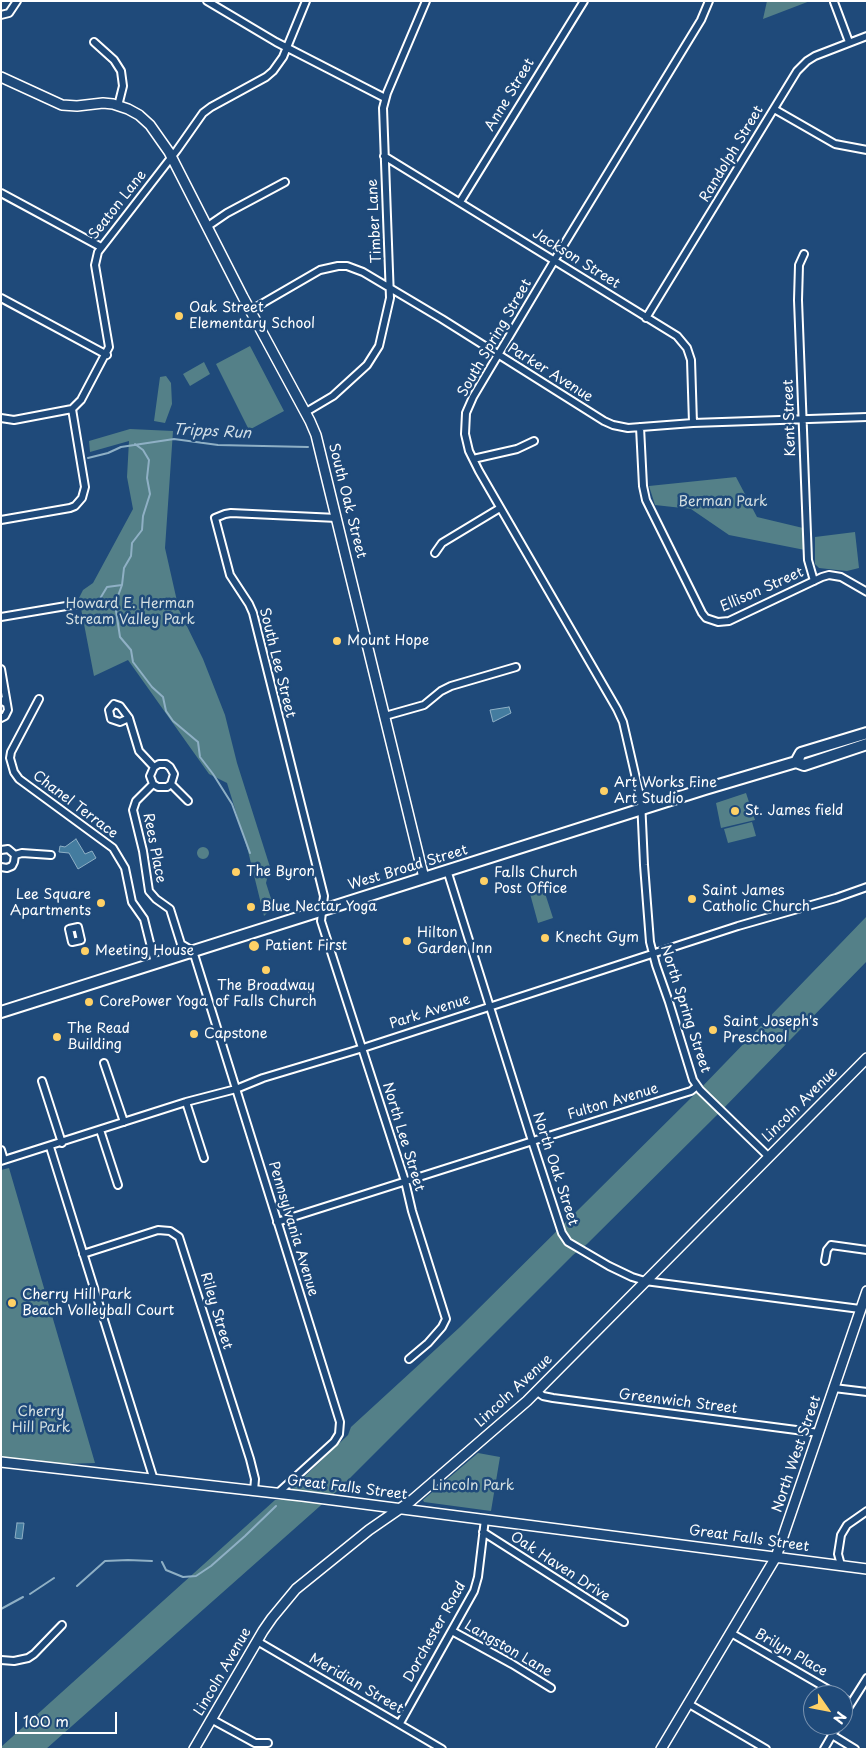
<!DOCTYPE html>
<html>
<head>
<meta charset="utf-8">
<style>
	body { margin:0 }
	#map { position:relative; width:868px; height:1750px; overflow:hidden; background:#1f4a7a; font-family:"Playpen Sans",sans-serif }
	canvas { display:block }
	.frame { position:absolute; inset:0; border:2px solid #fff; pointer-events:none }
	.north { position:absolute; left:803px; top:1685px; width:50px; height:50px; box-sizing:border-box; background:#1f4a7a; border:1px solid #7992af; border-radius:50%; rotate:123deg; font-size:14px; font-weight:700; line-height:20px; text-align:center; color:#fff }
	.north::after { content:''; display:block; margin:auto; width:18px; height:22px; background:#ffd166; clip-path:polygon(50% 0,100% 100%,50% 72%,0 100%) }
	.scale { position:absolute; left:15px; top:1712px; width:102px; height:22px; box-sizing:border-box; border:2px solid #fff; border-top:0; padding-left:6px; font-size:15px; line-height:18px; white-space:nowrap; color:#fff; -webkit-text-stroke:4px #1f4a7a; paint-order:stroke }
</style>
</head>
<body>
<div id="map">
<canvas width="868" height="1750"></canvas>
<div class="frame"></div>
<div class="north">N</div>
<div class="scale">100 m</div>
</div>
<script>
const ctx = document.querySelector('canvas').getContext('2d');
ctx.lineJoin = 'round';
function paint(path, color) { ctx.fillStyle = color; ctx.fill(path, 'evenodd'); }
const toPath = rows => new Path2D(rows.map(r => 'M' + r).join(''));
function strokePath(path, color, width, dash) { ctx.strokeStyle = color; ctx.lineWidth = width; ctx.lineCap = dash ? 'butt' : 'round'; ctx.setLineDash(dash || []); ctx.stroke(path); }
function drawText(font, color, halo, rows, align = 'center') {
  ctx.font = font + ' "Playpen Sans",sans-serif'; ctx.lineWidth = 5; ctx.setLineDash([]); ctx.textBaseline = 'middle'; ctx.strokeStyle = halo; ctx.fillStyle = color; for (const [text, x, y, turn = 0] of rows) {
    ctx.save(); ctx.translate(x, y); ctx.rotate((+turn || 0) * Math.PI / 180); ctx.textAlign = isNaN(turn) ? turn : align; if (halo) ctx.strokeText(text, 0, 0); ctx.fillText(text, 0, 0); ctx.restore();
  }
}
const green = toPath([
	[767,1,810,1,763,19],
	[250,346,284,411,249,430,216,364],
	[204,362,210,374,190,386,183,374],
	[166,376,171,383,172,404,165,423,154,421,160,377],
	[130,429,173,431,165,548,179,610,203,659,225,715,237,763,270,867,266,883,275,911,269,911,264,916,248,851,227,783,209,774,128,660,94,676,79,598,83,590,93,583,133,509,127,477,129,441,90,452,89,441],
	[736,477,757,517,803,528,805,550,729,535,691,509,655,505,649,486],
	[855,532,859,568,847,571,837,570,819,568,815,564,815,537],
	[746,793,755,820,721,828,716,803],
	[752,822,756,836,728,843,724,829],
	'197 853a6 6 0 1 1 12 0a6 6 0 1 1-12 0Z',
	[543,887,553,918,538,923,529,890],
	[867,916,867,961,717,1115,587,1244,573,1255,337,1491,46,1749,1,1749,1,1747,275,1500,280,1500,348,1435,351,1427,460,1327,697,1092],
	[9,1168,95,1463,61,1464,28,1459,1,1458,1,1170],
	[478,1453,500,1457,491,1511,424,1502,423,1500]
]);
const water = toPath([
	[509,707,511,713,493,722,490,710,509,707],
	[76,839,85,854,92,851,96,858,78,869,69,853,59,852,60,846,65,847,76,839],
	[17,1523,24,1523,22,1539,15,1538,17,1523]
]);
const stream = toPath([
	[135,444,143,450,149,460,147,478,150,494,143,516,142,530,132,543,131,556,124,568,122,585,115,604,120,637,131,650,133,662,152,687,163,697,166,711,173,721,198,742,200,757,213,774,232,804,250,853],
	[88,458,108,453,121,447,174,439,218,445,308,447],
	[92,605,98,602,107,587,122,585],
	[162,1562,166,1570,183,1577,196,1576,211,1566,245,1536,276,1506],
	[77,1586,105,1561,128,1560,152,1561],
	[30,1594,54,1578],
	[1,1609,23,1597]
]);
const street = toPath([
	[207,1,276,42,385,98],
	[709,1,701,20,554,261,473,397,466,413,465,434,469,451,479,471,617,709,623,722,641,800,644,865,650,942,656,965,669,1002,693,1080,700,1090,768,1156],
	[834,2,849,42],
	[1,15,9,13,17,1],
	[94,42,114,60,121,71,123,86,118,106],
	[774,109,835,144,867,150],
	[384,156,677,336,687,348,691,360,693,423],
	[1,193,101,247],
	[460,202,584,1],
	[208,226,227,213,285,182],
	[804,254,799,265,798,300,808,560,814,581],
	[1,298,107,355],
	[251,310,320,270,338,266,347,266,363,272,442,319,604,421,613,425,628,428,693,423,867,417],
	[646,318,797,71,807,61,815,56,867,36],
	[306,412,333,396,367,365,379,346,390,298,383,108,387,93,426,1],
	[1,418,14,420,72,409],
	[640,427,643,486,646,500,702,613,706,618,718,622,729,621,822,577,829,575,841,577,867,592],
	[473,459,517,449,534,441],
	[337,518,231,513,225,514,215,518,230,575,249,604,253,613,324,896,321,921,405,1181,412,1211,446,1319,442,1327,428,1343,409,1359],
	[1,520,70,508,75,506,82,498,85,487,72,409,81,400,109,347,95,265,98,252,177,150,203,113,211,107,266,77,273,71,283,57,306,1],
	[435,553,442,543,500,508],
	[1,617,78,604],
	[1,669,7,704],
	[39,699,11,752,10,758,14,772,19,779,113,848,125,868,132,902,144,919,155,963],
	[1,700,7,704,8,710,5,716,1,718],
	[114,704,120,706,129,718,120,722,111,719,109,710,114,704],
	[385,716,424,705,441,691,451,686,516,667],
	[129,718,139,751,154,767],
	[153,784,136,801,133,810,143,851,149,891,156,899,170,909,181,944,193,951,340,1422,339,1434,334,1442,278,1493],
	[153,784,158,787,167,787,171,784,174,774,170,767,166,764,159,764,154,767],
	[153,784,150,776,154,767],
	[171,784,188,801],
	[1,850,8,849,15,855],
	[15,855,22,853,51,855],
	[1,867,7,868,12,866,14,862,15,855],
	[447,870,532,1141,562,1233,568,1242,609,1266,632,1277,645,1281,860,1309],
	[78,927,81,940,72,942,69,929,78,927],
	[104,1063,124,1122],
	[42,1081,62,1143],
	[186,1102,204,1158],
	[100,1130,118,1185],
	[50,1147,154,1480],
	[1,1150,4,1160],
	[1,1161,186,1102,236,1089,263,1078,363,1048,738,926,836,898,867,887],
	[277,1222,678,1095,691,1091,697,1086],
	[83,1254,158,1230,170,1231,179,1237,250,1459,255,1479,254,1491],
	[825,1261,827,1250,831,1245,867,1250],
	[834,1388,867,1392],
	[536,1391,543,1396,553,1398,819,1433],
	[483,1532,624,1622],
	[841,1565,838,1554,841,1535,847,1525,867,1511],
	[452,1631,512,1664,551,1688],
	[731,1633,838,1695],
	[257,1641,442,1749],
	[1,1660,14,1661,28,1658,34,1654,62,1625],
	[843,1698,851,1703],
	[689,1704,766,1749],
	[843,1716,867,1678],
	[211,1719,255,1743,268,1743],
	[400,1723,474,1591,478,1577,485,1519],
	[832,1735,855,1749],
	[824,1749,838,1725]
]);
const secondary = toPath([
	[1,77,62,105,77,106,103,103,113,104,128,109,139,115,150,125,169,152,243,297,310,421,316,435,424,878],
	[1,1462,302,1496,867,1569],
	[194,1749,263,1631,272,1618,296,1589,369,1530,411,1501,527,1401,867,1058],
	[661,1749,776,1557,867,1291]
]);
const primary = toPath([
	[796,762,801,753,867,733],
	[1,1012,705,789,796,762,804,765,867,744]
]);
const markers = [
	[179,316,5,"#ffd166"],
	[337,641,5,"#ffd166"],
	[604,791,5,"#ffd166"],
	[735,811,5,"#ffd166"],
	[236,872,5,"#ffd166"],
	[484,881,5,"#ffd166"],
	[692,899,5,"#ffd166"],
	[101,903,5,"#ffd166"],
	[251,907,5,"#ffd166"],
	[545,938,5,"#ffd166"],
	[407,941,5,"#ffd166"],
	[254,946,6,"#ffd166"],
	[85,951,5,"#ffd166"],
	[266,970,5,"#ffd166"],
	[89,1002,5,"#ffd166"],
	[713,1030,5,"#ffd166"],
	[194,1034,5,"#ffd166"],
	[57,1037,5,"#ffd166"],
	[12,1303,5,"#ffd166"]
];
const streetNames = [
	["Anne Street",510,95,-59],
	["Randolph Street",732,154,-59],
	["Seaton Lane",118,205,-52],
	["Timber Lane",375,221,-93],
	["Jackson Street",576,259,32],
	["South Spring Street",495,338,-60],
	["Parker Avenue",550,373,32],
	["Kent Street",790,418,-92],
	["South Oak Street",347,501,76],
	["Ellison Street",762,590,-24],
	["South Lee Street",277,663,76],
	["Chanel Terrace",75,805,37],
	["Rees Place",154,848,79],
	["West Broad Street",408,868,-17],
	["North Spring Street",685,1009,72],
	["Park Avenue",430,1012,-18],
	["Fulton Avenue",613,1102,-17],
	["Lincoln Avenue",800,1105,-45],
	["North Lee Street",403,1137,73],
	["North Oak Street",555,1169,72],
	["Pennsylvania Avenue",293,1229,73],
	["Riley Street",216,1311,73],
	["Lincoln Avenue",514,1391,-43],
	["Greenwich Street",678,1402,7],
	["North West Street",797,1454,-71],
	["Great Falls Street",347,1488,7],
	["Great Falls Street",749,1539,8],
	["Oak Haven Drive",560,1567,33],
	["Dorchester Road",435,1632,-61],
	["Langston Lane",508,1649,30],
	["Brilyn Place",791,1653,30],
	["Lincoln Avenue",223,1672,-60],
	["Meridian Street",356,1684,30]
];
const poiNames = [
	["Oak Street",189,308],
	["Elementary School",189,324],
	["Mount Hope",347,641],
	["Art Works Fine",614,783],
	["Art Studio",614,799],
	["St. James field",745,811],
	["The Byron",246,872],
	["Falls Church",494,873],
	["Post Office",494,889],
	["Saint James",702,891],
	["Catholic Church",702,907],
	["Lee Square",91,895,"right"],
	["Apartments",91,911,"right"],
	["Blue Nectar Yoga",261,907],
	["Hilton",417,933],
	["Garden Inn",417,949],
	["Knecht Gym",555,938],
	["Patient First",265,946],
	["Meeting House",95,951],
	["The Broadway",266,986,"center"],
	["of Falls Church",266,1002,"center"],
	["CorePower Yoga",99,1002],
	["Saint Joseph's",723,1022],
	["Preschool",723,1038],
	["The Read",67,1029],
	["Building",67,1045],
	["Capstone",204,1034],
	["Cherry Hill Park",22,1295],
	["Beach Volleyball Court",22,1311]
];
const parkNames = [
	["Berman Park",723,502],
	["Howard E. Herman",130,604],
	["Stream Valley Park",130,620],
	["Cherry",41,1412],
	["Hill Park",41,1428],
	["Lincoln Park",473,1486]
];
const waterNames = [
	["Tripps Run",212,432,3]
];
paint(green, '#548088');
paint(water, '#447c9f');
strokePath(water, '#8fb0c5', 1);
strokePath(stream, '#8fb0c5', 2);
strokePath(street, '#fff', 10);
strokePath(secondary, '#fff', 12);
strokePath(primary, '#fff', 14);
strokePath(street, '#1f4a7a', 6);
strokePath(secondary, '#1f4a7a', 9);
strokePath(primary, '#1f4a7a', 10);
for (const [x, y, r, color] of markers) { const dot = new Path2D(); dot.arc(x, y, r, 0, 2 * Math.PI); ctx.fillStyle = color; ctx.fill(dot); strokePath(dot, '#1f4a7a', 2); }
drawText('14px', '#fff', '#1f4a7a', streetNames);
drawText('14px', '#fff', '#1f4a7a', poiNames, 'left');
drawText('14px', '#d4dfe1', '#1f4a7a', parkNames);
drawText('italic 15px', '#d0dee7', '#1f4a7a', waterNames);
</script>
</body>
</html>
